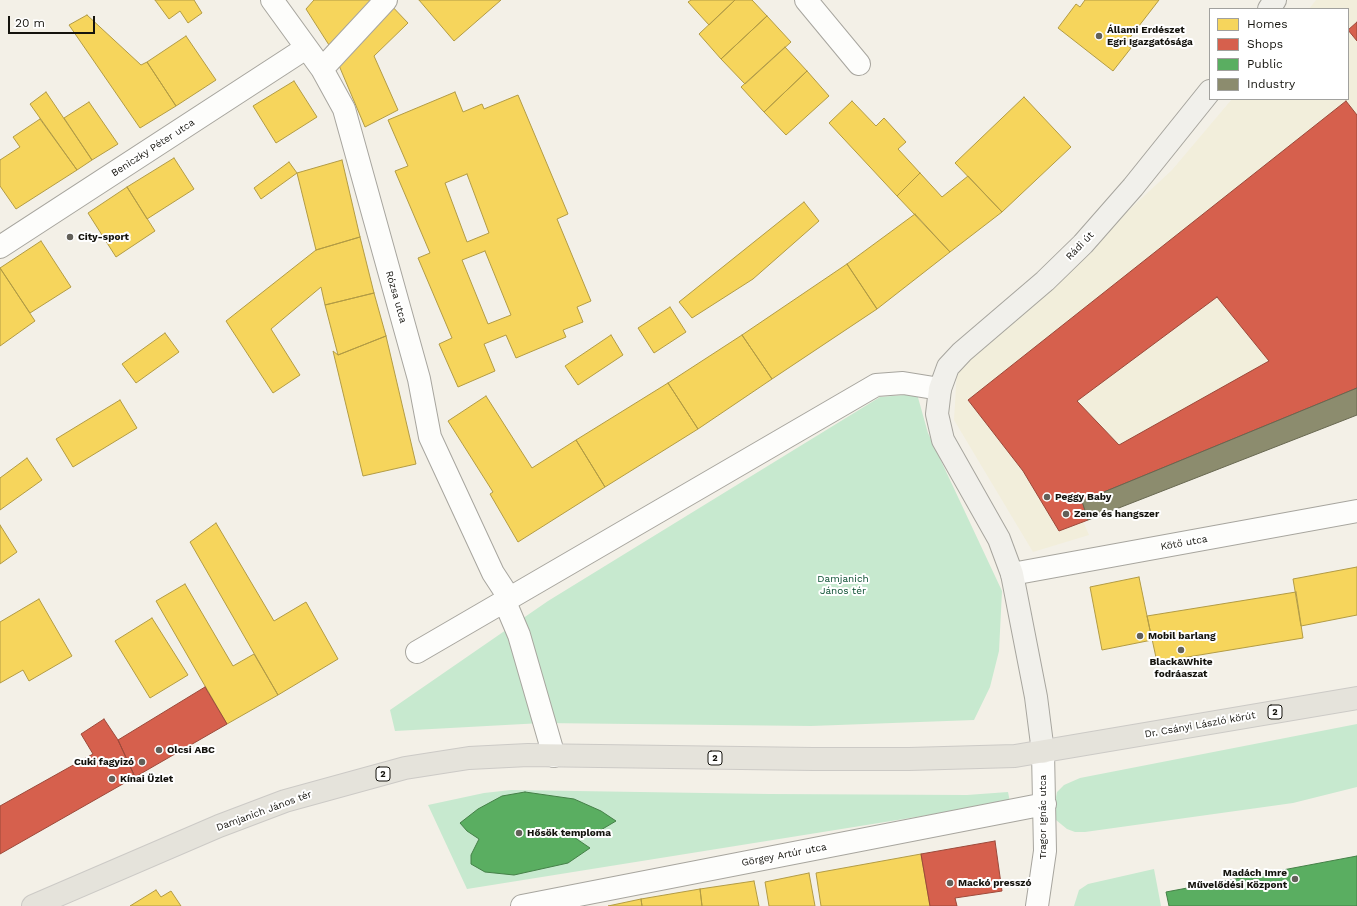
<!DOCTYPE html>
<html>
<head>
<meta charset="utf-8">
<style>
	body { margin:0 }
	#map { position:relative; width:1357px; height:906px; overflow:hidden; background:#f3f0e7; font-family:"Work Sans",sans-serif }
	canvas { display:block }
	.legend { position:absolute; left:1209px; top:8px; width:140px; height:92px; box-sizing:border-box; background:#fff; border:1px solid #a1a19e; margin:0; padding:5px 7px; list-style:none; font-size:12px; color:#14130d }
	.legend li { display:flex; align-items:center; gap:8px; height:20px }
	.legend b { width:20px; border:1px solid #a1a19e }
	.scale { position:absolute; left:8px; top:16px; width:87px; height:18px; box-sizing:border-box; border:2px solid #14130d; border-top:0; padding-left:5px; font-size:12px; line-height:14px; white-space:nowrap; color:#14130d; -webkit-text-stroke:3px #fff; paint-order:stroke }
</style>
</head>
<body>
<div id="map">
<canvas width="1357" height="906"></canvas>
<ul class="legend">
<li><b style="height:11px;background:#f6d55c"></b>Homes</li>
<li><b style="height:11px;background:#d6604d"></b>Shops</li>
<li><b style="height:11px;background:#5aae61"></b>Public</li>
<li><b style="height:11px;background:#8c8c6e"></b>Industry</li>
</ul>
<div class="scale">20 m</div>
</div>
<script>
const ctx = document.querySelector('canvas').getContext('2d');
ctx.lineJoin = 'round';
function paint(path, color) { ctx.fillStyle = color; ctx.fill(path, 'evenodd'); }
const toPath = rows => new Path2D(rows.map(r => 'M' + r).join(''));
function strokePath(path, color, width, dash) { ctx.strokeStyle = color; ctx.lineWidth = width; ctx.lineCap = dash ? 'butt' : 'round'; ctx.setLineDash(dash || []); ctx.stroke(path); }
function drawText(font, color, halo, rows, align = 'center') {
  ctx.font = font + ' "Work Sans",sans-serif'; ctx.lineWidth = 4; ctx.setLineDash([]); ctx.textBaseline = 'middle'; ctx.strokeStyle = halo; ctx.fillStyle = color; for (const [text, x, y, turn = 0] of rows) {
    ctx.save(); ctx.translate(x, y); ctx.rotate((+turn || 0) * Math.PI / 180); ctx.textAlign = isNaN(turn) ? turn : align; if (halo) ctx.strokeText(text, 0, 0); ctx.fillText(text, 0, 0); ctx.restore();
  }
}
const built = toPath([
	[1316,0,1357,0,1357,381,1073,498,1089,535,1033,552,954,420,957,370,1172,170,1232,99,1348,99,1348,9,1309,9]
]);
const green = toPath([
	[917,394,928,433,1002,591,999,651,990,687,974,720,811,726,542,723,395,731,390,710,548,601,880,397],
	[1357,724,1357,787,1293,803,1085,832,1075,832,1067,829,1056,820,1054,808,1057,792,1064,785,1080,778],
	[511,790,769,794,967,795,1008,792,1010,802,467,889,428,805,484,793],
	[1154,869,1161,906,1074,906,1079,890,1088,884]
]);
const homes = toPath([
	[155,0,194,0,202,13,188,23,180,11,169,19,155,0],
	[314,0,371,0,329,45,306,9,314,0],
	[419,0,501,0,454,41,419,0],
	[691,0,735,0,709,25,688,2,691,0],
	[735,0,752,0,767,16,721,59,699,34,735,0],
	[1085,0,1159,0,1125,44,1131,48,1113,71,1058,28,1076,4,1080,7,1085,0],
	[387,1,408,23,374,56,398,110,365,127,335,56,387,1],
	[87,15,141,65,147,62,176,106,140,128,69,25,87,15],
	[767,16,791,42,745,84,721,59,767,16],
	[186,36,216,80,176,106,147,62,186,36],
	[785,47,807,71,764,112,741,87,785,47],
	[807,71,829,96,786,135,764,112,807,71],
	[294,81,317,117,276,143,253,106,294,81],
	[46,92,92,160,77,170,30,104,46,92],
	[455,92,463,112,482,104,484,109,518,95,568,214,557,219,591,301,577,307,583,322,563,330,566,337,516,358,506,335,484,344,495,371,458,387,439,344,452,338,418,258,430,253,395,171,408,166,388,120,455,92],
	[467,174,489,233,467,242,445,183,467,174],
	[485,251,511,315,488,324,462,260,485,251],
	[1024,97,1071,147,1002,212,955,163,1024,97],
	[852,101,876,126,884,118,906,142,898,149,920,173,897,196,829,123,852,101],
	[89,102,118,144,92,160,64,118,89,102],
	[40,119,77,170,16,209,0,186,0,160,20,147,13,137,40,119],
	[174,158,194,189,147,219,127,187,174,158],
	[342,160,360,237,316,250,297,173,342,160],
	[289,162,297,173,261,199,254,188,289,162],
	[920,173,942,197,968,176,1002,212,950,252,897,196,920,173],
	[127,187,155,231,116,257,88,213,127,187],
	[804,202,819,221,753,279,692,318,679,302,804,202],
	[915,214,950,252,877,309,847,264,915,214],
	[360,237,374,293,325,305,321,287,271,329,300,375,273,393,226,321,316,250,360,237],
	[41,241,71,287,30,313,0,268,41,241],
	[847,264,877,309,772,379,742,335,847,264],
	[0,268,35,321,0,346,0,268],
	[374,293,386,336,338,355,325,305,374,293],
	[670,307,686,332,654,353,638,328,670,307],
	[165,333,179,352,136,383,122,364,165,333],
	[611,335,623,355,578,385,565,366,611,335],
	[742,335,772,379,698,429,668,383,742,335],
	[386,336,416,464,363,476,333,351,338,355,386,336],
	[668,383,698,429,605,487,576,440,668,383],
	[486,396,532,468,576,440,605,487,518,542,490,494,493,492,448,421,486,396],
	[120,400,137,428,73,467,56,439,120,400],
	[27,458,42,480,0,510,0,478,27,458],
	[216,523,274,621,306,602,338,659,278,695,190,542,216,523],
	[0,525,17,552,0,564,0,525],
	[1357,567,1357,615,1301,626,1293,579,1357,567],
	[1139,577,1152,640,1102,650,1090,587,1139,577],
	[185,584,233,666,254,654,278,695,227,724,156,601,185,584],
	[1296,592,1303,638,1157,662,1147,616,1296,592],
	[39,599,72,656,29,681,23,670,0,683,0,622,39,599],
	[152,618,188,675,150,698,115,641,152,618],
	[921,854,930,906,821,906,816,873,921,854],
	[809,873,815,906,769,906,765,882,809,873],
	[754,881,759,906,702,906,700,889,754,881],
	[700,889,702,906,642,906,641,899,700,889],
	[156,890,161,897,171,891,181,906,130,906,156,890],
	[641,899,642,906,608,906,641,899]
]);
const shops = toPath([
	[1357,22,1357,41,1348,30,1357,22],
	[1346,101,1357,115,1357,388,1082,501,1088,520,1059,531,1023,471,968,400,1346,101],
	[1217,297,1269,361,1119,445,1077,401,1217,297],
	[205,687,227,724,135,777,118,740,205,687],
	[104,719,118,740,135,777,0,854,0,806,93,754,81,734,104,719],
	[995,841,1002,891,955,898,957,906,930,906,921,854,995,841]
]);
const public = toPath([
	[525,792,574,799,601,811,616,821,594,834,565,831,590,848,568,863,514,875,485,872,471,864,471,855,479,839,467,831,460,823,478,809,502,796,525,792],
	[1357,856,1357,906,1169,906,1166,892,1357,856]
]);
const industry = toPath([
	[1357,388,1357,415,1088,520,1082,501,1357,388]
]);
const street = toPath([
	[272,0,322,69,344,109,419,379,430,437,493,573,510,599],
	[806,0,859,64],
	[322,69,386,0],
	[0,247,306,48],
	[1012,574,1357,511],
	[505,602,519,635,554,756],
	[417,652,876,385,903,383,940,389],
	[522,906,1045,804],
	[1037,906,1045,851,1043,752]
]);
const secondary = toPath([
	[1269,9,1275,0],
	[1043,752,1036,697,1012,574,999,539,943,440,937,414,940,389,948,367,962,352,1045,281,1083,244,1133,187,1210,91]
]);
const primary = toPath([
	[33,906,219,826,285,801,405,768,469,758,528,755,813,759,909,759,1015,756,1357,698]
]);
const markers = [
	[1099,36,4,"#626059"],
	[70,237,4,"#626059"],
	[1047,497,4,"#626059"],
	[1066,514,4,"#626059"],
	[1140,636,4,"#626059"],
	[1181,650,4,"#626059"],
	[159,750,4,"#626059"],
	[142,762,4,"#626059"],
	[112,779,4,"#626059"],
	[519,833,4,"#626059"],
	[1295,879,4,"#626059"],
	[950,883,4,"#626059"]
];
const shields = [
	[1275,712,14],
	[715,758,14],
	[383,774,14]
];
const shieldNames = [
	["2",1275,712],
	["2",715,758],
	["2",383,774]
];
const poiNames = [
	["Állami Erdészet",1107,30],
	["Egri Igazgatósága",1107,42],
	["City-sport",78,237],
	["Peggy Baby",1055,497],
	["Zene és hangszer",1074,514],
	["Mobil barlang",1148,636],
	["Black&White",1181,662,"center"],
	["fodráaszat",1181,674,"center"],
	["Olcsi ABC",167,750],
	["Cuki fagyizó",134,762,"right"],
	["Kínai Üzlet",120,779],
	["Hősök temploma",527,833],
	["Madách Imre",1287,873,"right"],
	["Művelődési Központ",1287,885,"right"],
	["Mackó presszó",958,883]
];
const streetNames = [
	["Beniczky Péter utca",153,148,-33],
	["Rádi út",1080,246,-46],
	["Rózsa utca",396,297,74],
	["Kötő utca",1184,543,-10],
	["Dr. Csányi László körút",1200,725,-10],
	["Damjanich János tér",264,811,-20],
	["Tragor Ignác utca",1043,817,-90],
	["Görgey Artúr utca",784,855,-11]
];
const parkNames = [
	["Damjanich",843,579],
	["János tér",843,591]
];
paint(built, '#f2eedb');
paint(green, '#c7e9cf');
paint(homes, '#f6d55c');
strokePath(homes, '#b29b44', 1);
paint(shops, '#d6604d');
strokePath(shops, '#9c493a', 1);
paint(public, '#5aae61');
strokePath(public, '#458048', 1);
paint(industry, '#8c8c6e');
strokePath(industry, '#686851', 1);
strokePath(street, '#a7a59e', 24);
strokePath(secondary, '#a7a59e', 24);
strokePath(primary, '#cccac6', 24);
strokePath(street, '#fdfdfb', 22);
strokePath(secondary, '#f1f0eb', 22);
strokePath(primary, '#e5e3db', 22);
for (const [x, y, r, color] of markers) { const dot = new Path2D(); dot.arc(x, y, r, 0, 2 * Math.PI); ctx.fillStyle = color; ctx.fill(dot); strokePath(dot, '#fff', 1.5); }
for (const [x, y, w] of shields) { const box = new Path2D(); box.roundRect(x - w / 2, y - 7, w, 14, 3); ctx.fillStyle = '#fff'; ctx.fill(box); strokePath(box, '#14130d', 1); }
drawText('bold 9px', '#14130d', null, shieldNames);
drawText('bold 10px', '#14130d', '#fff', poiNames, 'left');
drawText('10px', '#14130d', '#fff', streetNames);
drawText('10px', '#084d2f', '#fff', parkNames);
</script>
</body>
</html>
